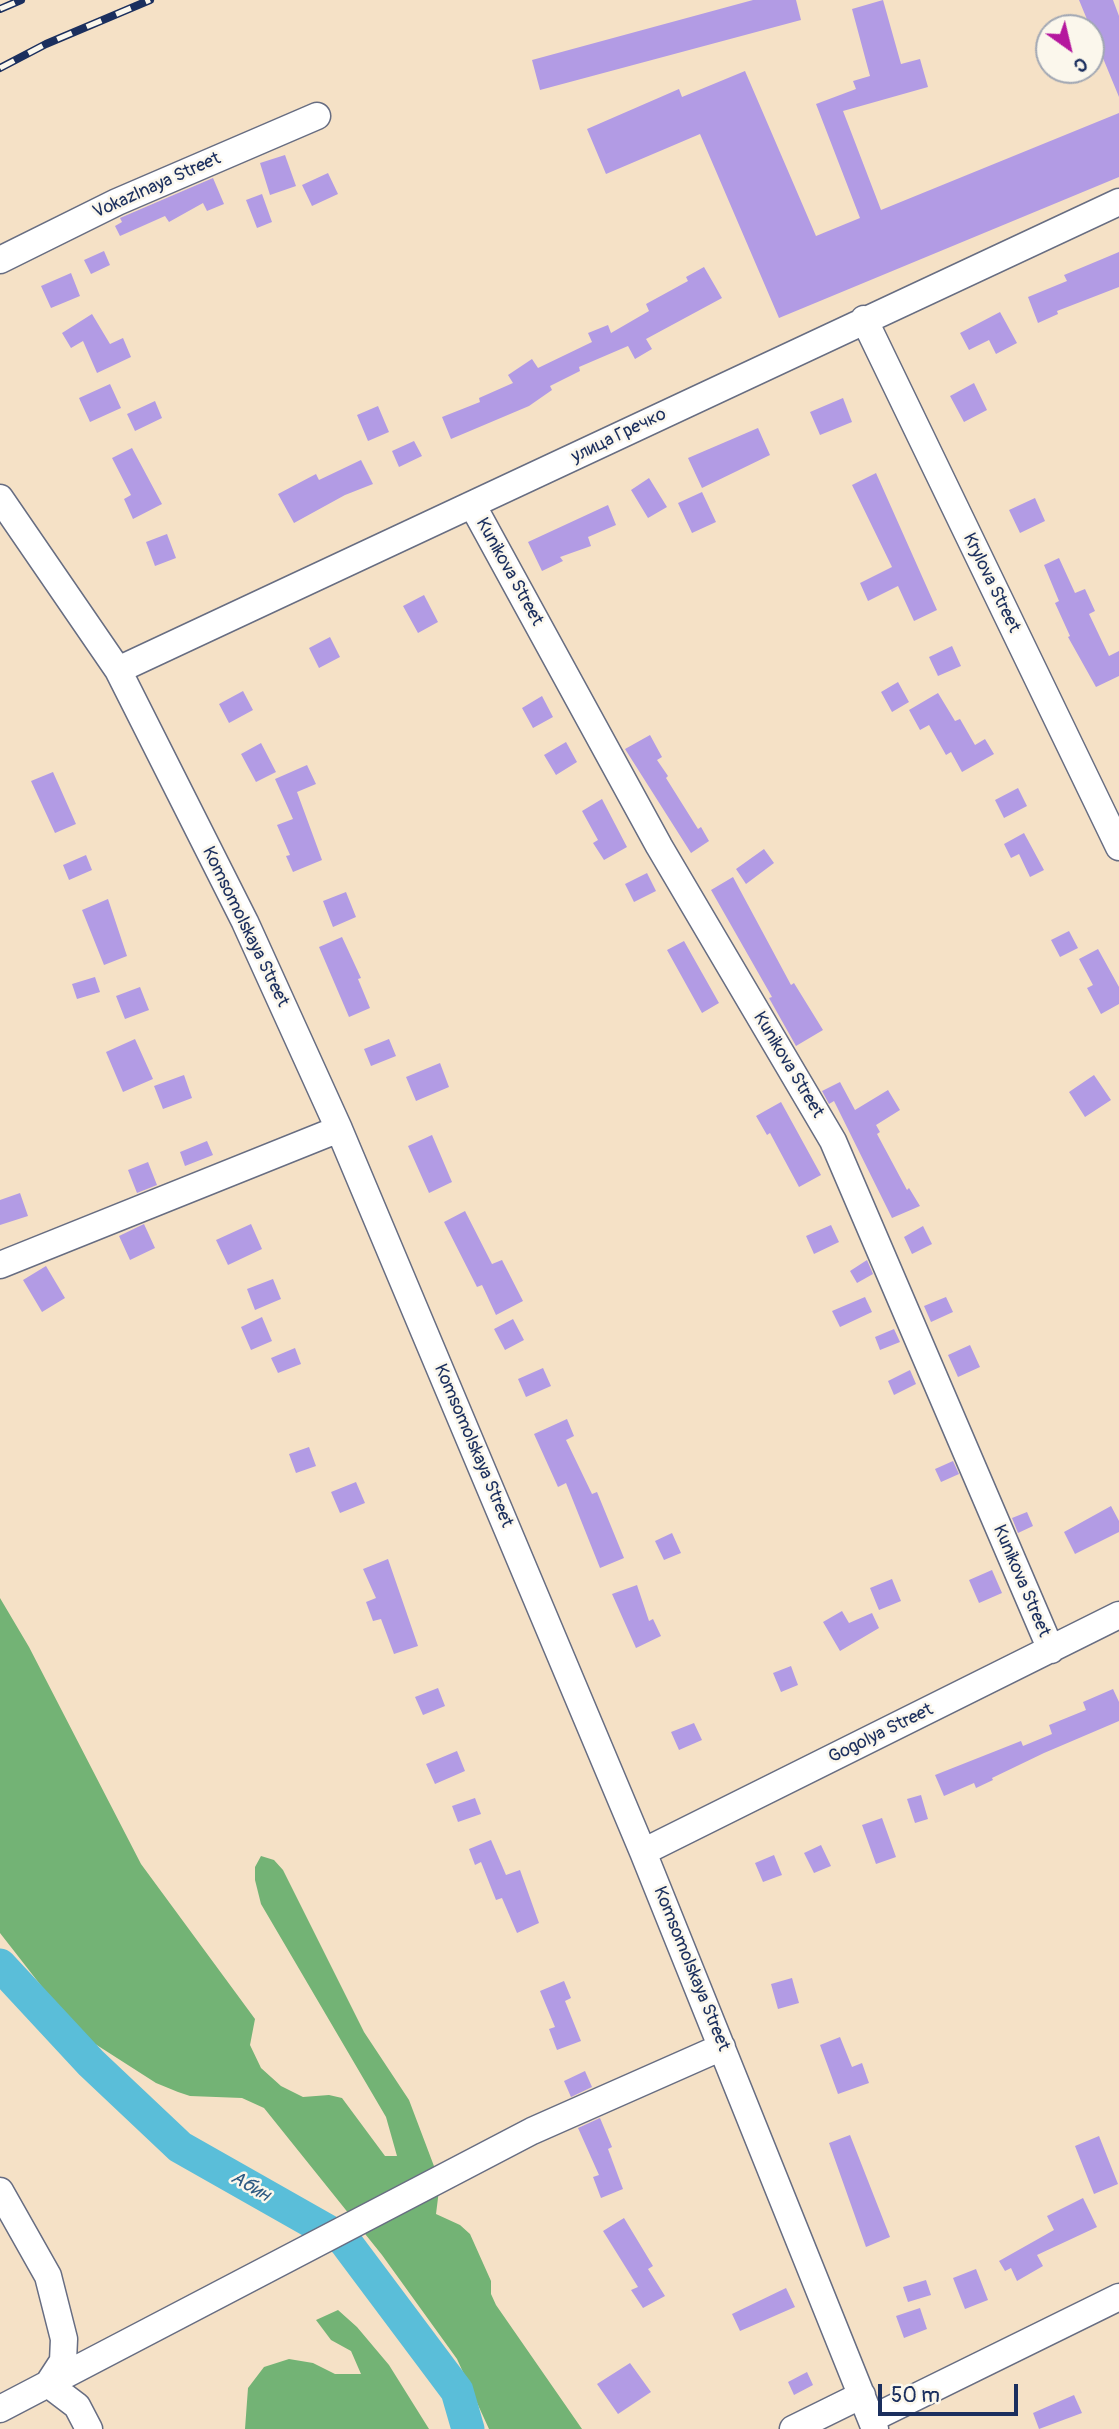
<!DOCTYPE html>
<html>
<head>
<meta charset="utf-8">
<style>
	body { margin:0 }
	#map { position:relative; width:1119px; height:2429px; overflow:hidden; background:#f5e1c6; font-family:Pangolin,sans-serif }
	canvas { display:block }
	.north { position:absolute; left:1035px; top:14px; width:70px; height:70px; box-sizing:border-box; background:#fbf7ec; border:2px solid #a1a7b3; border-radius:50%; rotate:146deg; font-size:19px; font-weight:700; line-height:28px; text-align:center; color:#1b2f5e }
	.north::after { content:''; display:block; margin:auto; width:24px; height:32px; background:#b5179e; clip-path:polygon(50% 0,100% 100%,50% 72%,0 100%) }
	.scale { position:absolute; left:878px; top:2384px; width:140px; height:32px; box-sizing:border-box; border:4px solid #1b2f5e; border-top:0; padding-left:9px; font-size:21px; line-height:24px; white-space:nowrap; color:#1b2f5e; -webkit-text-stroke:5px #fbf7ec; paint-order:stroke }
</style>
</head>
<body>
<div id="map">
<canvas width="1119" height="2429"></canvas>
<div class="north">С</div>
<div class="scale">50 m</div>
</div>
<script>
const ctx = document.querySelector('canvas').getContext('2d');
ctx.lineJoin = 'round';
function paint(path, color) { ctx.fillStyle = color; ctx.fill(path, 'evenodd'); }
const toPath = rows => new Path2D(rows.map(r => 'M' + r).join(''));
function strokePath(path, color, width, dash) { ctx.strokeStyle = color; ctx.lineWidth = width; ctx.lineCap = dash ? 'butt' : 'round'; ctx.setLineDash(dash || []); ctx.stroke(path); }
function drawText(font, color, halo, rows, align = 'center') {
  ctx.font = font + ' Pangolin,sans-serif'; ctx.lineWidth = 5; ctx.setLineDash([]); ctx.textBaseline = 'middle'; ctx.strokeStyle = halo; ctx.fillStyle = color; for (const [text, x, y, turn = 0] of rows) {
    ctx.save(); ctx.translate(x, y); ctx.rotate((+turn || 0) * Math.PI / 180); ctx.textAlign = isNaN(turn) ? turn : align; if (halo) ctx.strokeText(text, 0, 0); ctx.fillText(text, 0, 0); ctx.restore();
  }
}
const forest = toPath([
	[0,1598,29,1647,141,1864,255,2019,250,2045,261,2068,281,2086,303,2097,329,2095,342,2098,385,2156,397,2156,386,2117,261,1904,255,1880,255,1867,261,1856,274,1860,283,1870,364,2032,409,2100,440,2182,436,2214,460,2225,470,2234,491,2281,491,2294,496,2305,582,2429,489,2429,457,2359,382,2255,264,2108,242,2098,190,2096,178,2092,156,2083,78,2033,0,1933],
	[338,2310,357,2327,389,2365,429,2429,245,2429,248,2388,264,2367,289,2359,313,2363,335,2374,361,2374,351,2351,331,2340,316,2320]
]);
const river = toPath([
	[0,1965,91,2063,180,2147,344,2240,457,2391,468,2429]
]);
const building = toPath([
	[753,0,796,0,801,20,540,90,532,60],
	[883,0,901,64,920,59,928,87,843,111,881,210,1119,113,1119,177,779,318,700,134,606,174,587,129,679,89,682,97,745,71,816,236,860,218,816,104,856,89,853,81,870,76,852,9],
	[1079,0,1113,0,1119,16,1119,97],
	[285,155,296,186,270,195,260,163],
	[328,173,338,194,312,206,302,185],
	[213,178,224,204,207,211,203,203,169,222,165,216,120,236,115,226,122,222,120,218],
	[262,194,272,222,257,228,246,200],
	[104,251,110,265,91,274,84,260],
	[1119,252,1119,287,1057,311,1058,314,1038,323,1028,297,1067,281,1064,275],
	[704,267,722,298,646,339,652,349,635,359,628,346,579,367,580,371,550,386,552,390,529,406,451,439,442,417,480,402,479,398,513,383,508,375,532,359,538,368,592,342,588,333,608,325,611,333,649,311,646,304,688,281,686,277],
	[71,273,80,296,51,308,41,286],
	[1000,312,1017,343,996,354,989,340,969,350,960,333],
	[92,314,110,344,123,338,131,357,97,373,83,341,71,348,62,333],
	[974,383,987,410,964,422,950,396],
	[110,384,121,408,90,422,79,398],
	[843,398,852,422,820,435,810,412],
	[155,401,162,418,135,431,127,414],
	[378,406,389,432,368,441,357,415],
	[758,428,770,455,702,488,688,458],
	[414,441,422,456,399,467,392,451],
	[132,448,162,504,133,519,124,499,131,495,112,458],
	[361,460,373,484,345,495,294,523,278,494,316,474,319,480],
	[876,473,937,610,914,621,898,586,868,601,860,583,892,567,852,485],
	[649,478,667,507,648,518,631,490],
	[702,492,716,522,692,533,678,503],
	[1035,498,1045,521,1020,533,1009,510],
	[608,505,616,525,588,537,591,546,560,557,563,561,542,571,528,542],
	[167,534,176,558,155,566,146,542],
	[1059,558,1075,593,1085,589,1095,611,1089,614,1109,656,1119,651,1119,676,1096,687,1068,637,1070,636,1055,603,1059,601,1044,565],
	[424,595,438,622,418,633,403,606],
	[330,637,340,657,319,668,309,648],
	[952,646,961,666,938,676,929,657],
	[898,682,909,702,892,712,881,692],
	[243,691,253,710,229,723,219,704],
	[938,693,955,721,960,719,975,745,985,739,994,754,962,772,951,752,946,755,929,725,920,730,909,710],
	[542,696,553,717,533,728,522,708],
	[650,735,662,757,657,760,668,776,666,778,698,829,701,827,709,841,691,853,625,749],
	[566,742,577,762,556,775,544,755],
	[261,743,276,772,256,782,241,754],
	[307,765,316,784,297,792,322,860,293,872,286,856,290,855,277,825,293,819,275,779],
	[53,772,76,824,55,833,31,781],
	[1018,788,1027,806,1004,818,995,800],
	[602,799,627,847,604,860,593,843,598,840,582,811],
	[1024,833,1044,870,1030,877,1019,854,1011,858,1004,844],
	[764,849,774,863,746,884,736,869],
	[86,855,92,870,69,880,63,865],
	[647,873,656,891,634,902,625,884],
	[733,877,791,985,794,983,823,1030,796,1046,769,998,772,997,711,890],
	[346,892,356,917,333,927,323,901],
	[108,899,127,956,104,965,82,910],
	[1069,931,1078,948,1060,957,1051,940],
	[342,937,361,978,358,979,370,1008,349,1017,319,947],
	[684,941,719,1003,702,1013,667,950],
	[1098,949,1119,987,1119,1004,1101,1014,1087,988,1093,985,1079,959],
	[95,977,100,992,77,999,72,984],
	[140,987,149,1010,125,1019,116,996],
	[135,1039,153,1079,123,1092,106,1052],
	[389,1039,396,1056,371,1066,364,1049],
	[440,1063,449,1087,416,1101,406,1077],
	[184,1075,192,1098,163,1109,154,1086],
	[1094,1075,1111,1100,1085,1117,1069,1092],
	[840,1082,855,1110,888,1090,900,1110,876,1125,880,1132,877,1134,907,1190,909,1188,920,1206,892,1218,834,1101,829,1104,822,1091],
	[781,1102,821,1175,799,1187,770,1133,767,1135,756,1116],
	[432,1135,452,1182,429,1193,408,1146],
	[207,1141,213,1155,185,1166,180,1152],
	[148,1162,157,1185,137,1193,128,1170],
	[20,1193,28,1216,0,1225,0,1200],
	[465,1211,492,1264,502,1260,523,1301,496,1315,482,1285,477,1287,444,1222],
	[144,1224,155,1248,130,1260,119,1236],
	[251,1224,262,1249,228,1265,216,1240],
	[831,1225,839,1242,814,1254,806,1236],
	[923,1226,932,1244,912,1254,904,1237],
	[867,1260,873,1274,857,1283,850,1271],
	[46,1266,65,1298,42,1312,23,1280],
	[273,1279,281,1299,255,1310,247,1289],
	[865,1297,872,1312,840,1327,832,1311],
	[946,1297,953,1312,931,1322,924,1306],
	[262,1317,272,1341,251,1350,241,1327],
	[513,1319,524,1340,505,1350,494,1329],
	[894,1329,900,1342,880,1350,875,1337],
	[970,1345,980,1367,958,1377,948,1355],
	[295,1348,301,1364,278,1373,271,1358],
	[543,1368,551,1386,526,1397,518,1379],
	[910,1370,916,1384,894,1395,888,1381],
	[567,1419,574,1436,566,1440,592,1494,597,1492,624,1558,600,1568,566,1483,558,1487,534,1434],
	[309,1447,316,1466,296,1473,289,1454],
	[953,1461,959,1474,941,1482,935,1469],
	[356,1482,365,1503,340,1513,331,1492],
	[1111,1506,1119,1521,1119,1532,1075,1554,1064,1532],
	[1027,1512,1033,1526,1018,1533,1012,1518],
	[672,1533,681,1553,664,1560,655,1541],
	[388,1559,418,1646,394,1654,381,1619,373,1621,366,1602,376,1598,363,1569],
	[992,1570,1002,1593,979,1603,969,1580],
	[892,1579,901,1601,879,1610,870,1588],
	[637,1585,649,1621,653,1619,661,1636,636,1648,612,1594],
	[842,1611,849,1623,872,1613,879,1628,840,1651,823,1622],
	[791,1666,798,1685,781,1692,773,1673],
	[438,1688,445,1706,423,1715,415,1697],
	[1113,1689,1119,1702,1119,1721,1044,1753,992,1778,993,1780,976,1788,974,1783,944,1796,935,1775,1021,1741,1023,1746,1052,1734,1049,1725,1086,1710,1083,1702],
	[694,1723,702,1740,679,1750,671,1732],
	[457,1751,465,1771,435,1784,426,1764],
	[921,1795,928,1819,915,1823,907,1799],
	[475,1798,481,1814,458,1822,452,1806],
	[882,1818,896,1857,876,1864,862,1825],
	[491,1840,506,1875,520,1870,539,1923,517,1933,502,1898,496,1900,481,1862,475,1865,469,1849],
	[821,1845,831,1866,814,1873,804,1853],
	[774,1855,782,1875,763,1882,755,1863],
	[792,1978,799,2003,778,2009,771,1984],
	[564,1981,571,1998,565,2001,581,2041,557,2050,549,2029,555,2027,540,1991],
	[840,2037,852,2067,862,2063,869,2083,838,2094,820,2045],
	[585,2071,592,2087,571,2097,564,2081],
	[600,2118,612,2147,608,2149,623,2189,601,2198,593,2177,599,2175,578,2128],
	[850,2135,890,2237,866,2247,829,2143],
	[1099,2136,1118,2184,1094,2194,1075,2146],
	[1083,2198,1097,2227,1037,2255,1043,2266,1017,2281,1011,2268,1005,2271,999,2261,1054,2230,1047,2216],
	[624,2218,653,2266,648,2269,665,2296,643,2308,631,2290,638,2287,603,2231],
	[976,2269,988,2300,965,2309,953,2278],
	[926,2280,931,2295,908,2302,903,2287],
	[786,2288,795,2307,740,2331,732,2314],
	[920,2308,927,2329,904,2338,896,2316],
	[630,2363,651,2392,618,2414,597,2384],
	[807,2372,813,2385,794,2395,788,2382],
	[1074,2395,1082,2413,1039,2429,1033,2413]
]);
const minor = toPath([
	[0,260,117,202,317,116],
	[864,319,1119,847],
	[0,498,118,670,245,922,339,1129,643,1852,875,2429],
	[473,506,659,846,833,1141,1051,1650],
	[118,670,1119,202],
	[0,1265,339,1129],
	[643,1852,1119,1615],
	[0,2191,48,2276,64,2339,63,2361,48,2384],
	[48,2384,77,2406,89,2429],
	[0,2409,532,2131,722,2047],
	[871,2419,1119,2297],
	[793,2429,862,2395]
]);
const rail = toPath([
	[0,9,21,0],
	[0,68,46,44,150,0]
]);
const streetNames = [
	["Vokazlnaya Street",157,186,-24],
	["улица Гречко",619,436,-26],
	["Kunikova Street",509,572,61],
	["Krylova Street",991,583,64],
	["Komsomolskaya Street",245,927,64],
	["Kunikova Street",788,1065,59],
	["Komsomolskaya Street",473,1446,67],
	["Kunikova Street",1021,1581,67],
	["Gogolya Street",881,1734,-26],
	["Komsomolskaya Street",691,1969,68]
];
const waterNames = [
	["Абин",250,2187,30]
];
paint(forest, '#73b375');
strokePath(river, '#5abed9', 33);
paint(building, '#b29be4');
strokePath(minor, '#676d82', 29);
strokePath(minor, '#fff', 26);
strokePath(rail, '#1b2f5e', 8);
strokePath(rail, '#fbf7ec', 5, [16]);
drawText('18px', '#1b2f5e', '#fbf7ec', streetNames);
drawText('italic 19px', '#2e5a83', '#fbf7ec', waterNames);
</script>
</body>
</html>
